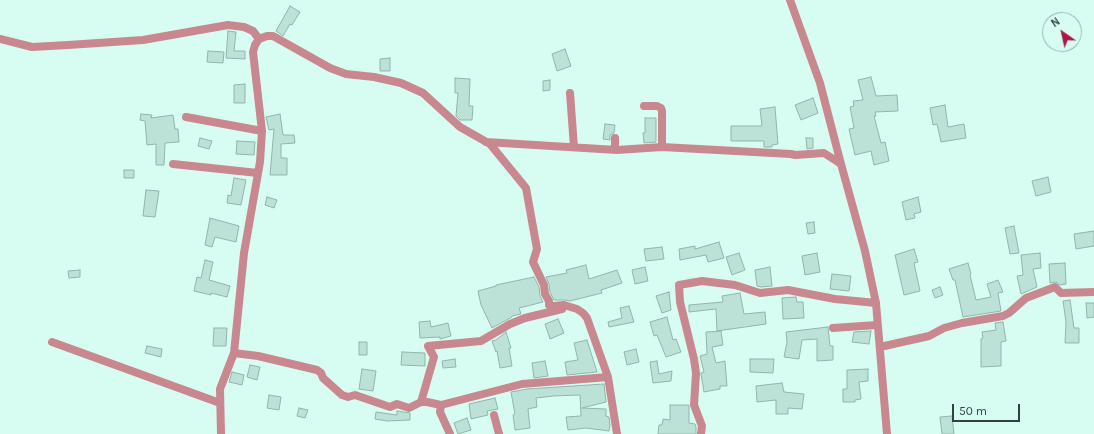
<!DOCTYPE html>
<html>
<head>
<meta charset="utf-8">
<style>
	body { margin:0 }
	#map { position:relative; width:1094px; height:434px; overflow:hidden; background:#d7fdf2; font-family:Karla,sans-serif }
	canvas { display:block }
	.north { position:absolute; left:1042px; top:12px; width:40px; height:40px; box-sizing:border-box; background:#d7fdf2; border:1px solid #95b2a9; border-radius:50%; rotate:326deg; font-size:11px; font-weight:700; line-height:16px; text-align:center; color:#32413c }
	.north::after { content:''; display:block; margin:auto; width:14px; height:18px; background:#ac1745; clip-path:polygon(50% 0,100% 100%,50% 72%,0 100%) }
	.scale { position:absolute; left:952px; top:404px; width:68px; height:18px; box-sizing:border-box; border:2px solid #32413c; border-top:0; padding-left:5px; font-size:12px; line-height:14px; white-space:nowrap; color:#32413c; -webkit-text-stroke:3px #d7fdf2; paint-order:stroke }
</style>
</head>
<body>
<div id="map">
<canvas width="1094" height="434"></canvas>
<div class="north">N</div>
<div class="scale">50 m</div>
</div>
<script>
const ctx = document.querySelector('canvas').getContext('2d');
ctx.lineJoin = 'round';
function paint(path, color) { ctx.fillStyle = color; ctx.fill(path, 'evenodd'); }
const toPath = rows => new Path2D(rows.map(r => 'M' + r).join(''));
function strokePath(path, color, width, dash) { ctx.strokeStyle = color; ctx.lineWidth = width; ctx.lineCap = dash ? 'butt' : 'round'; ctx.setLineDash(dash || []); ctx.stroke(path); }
const building = toPath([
	[290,6,300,12,292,25,290,24,283,36,276,31,290,6],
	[228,31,236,32,234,51,245,51,245,59,226,58,228,31],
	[565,49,571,66,557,71,552,54,565,49],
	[208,51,224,52,223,63,207,62,208,51],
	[390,58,390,71,380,71,380,59,390,58],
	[871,77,876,96,897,95,898,111,875,112,876,116,874,116,881,143,885,142,889,161,874,165,871,151,855,155,849,129,854,128,850,107,854,106,853,101,863,100,858,80,871,77],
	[455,78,470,79,469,106,473,106,472,120,460,120,456,116,458,93,455,93,455,78],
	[550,80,550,90,543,91,543,81,550,80],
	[245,84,245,103,234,103,234,85,245,84],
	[813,98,818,113,801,120,795,105,813,98],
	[945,105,948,127,964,124,966,138,941,142,937,124,933,125,930,108,945,105],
	[775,107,778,144,772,145,772,147,764,147,764,141,731,141,731,126,762,126,760,109,775,107],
	[141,114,152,115,151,118,173,115,175,129,178,129,179,142,165,143,164,165,156,165,156,144,147,145,145,121,140,120,141,114],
	[280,114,283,135,294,135,295,143,281,144,281,158,287,158,287,175,270,175,274,129,269,130,266,117,280,114],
	[645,118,656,118,656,142,644,143,643,133,645,133,645,118],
	[605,124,615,125,614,133,610,135,610,140,603,139,605,124],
	[200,138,212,141,209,149,198,146,200,138],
	[806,138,813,138,813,148,807,149,806,138],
	[237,141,255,142,254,155,236,154,237,141],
	[124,170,134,170,134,178,124,178,124,170],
	[1048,177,1051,192,1036,196,1032,181,1048,177],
	[234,178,246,180,241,205,227,203,228,195,231,196,234,178],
	[146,190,159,191,155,217,143,216,146,190],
	[267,197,277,200,274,208,265,205,267,197],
	[918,197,921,212,914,214,915,218,906,220,902,202,918,197],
	[210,218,239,226,236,242,215,237,212,247,205,245,210,218],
	[814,222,815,233,808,234,806,223,814,222],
	[1014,226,1019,253,1010,254,1005,228,1014,226],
	[1094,231,1094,246,1076,249,1074,234,1094,231],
	[719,242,724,258,708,262,706,255,680,260,679,249,695,246,695,249,719,242],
	[662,247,664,259,646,261,644,249,662,247],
	[914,249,918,262,914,263,920,291,904,295,895,255,914,249],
	[739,253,745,270,732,275,726,257,739,253],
	[817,253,820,272,805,275,802,256,817,253],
	[1040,253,1041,268,1033,269,1037,287,1021,294,1017,276,1023,275,1021,255,1040,253],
	[205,260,213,262,209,280,230,286,227,297,211,293,211,295,194,291,197,277,201,278,205,260],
	[968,263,971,274,970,275,976,300,991,297,987,284,998,280,1003,292,998,293,1001,311,963,317,955,280,953,280,949,269,968,263],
	[1065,263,1066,284,1060,285,1056,282,1050,283,1049,264,1065,263],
	[586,265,589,279,617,270,622,283,601,290,602,293,570,301,564,300,554,300,550,292,549,284,546,277,567,273,566,270,586,265],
	[645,267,648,281,635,284,632,270,645,267],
	[770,267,772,286,761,287,757,286,755,270,770,267],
	[80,270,80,277,69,278,68,271,80,270],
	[832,274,851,276,849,291,830,289,832,274],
	[534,277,539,287,540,296,543,302,519,308,521,314,512,316,512,317,492,328,481,305,478,291,496,286,496,285,534,277],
	[940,287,943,295,935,298,932,290,940,287],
	[669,292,671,310,662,313,656,296,669,292],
	[740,293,744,314,765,312,766,324,717,331,716,309,689,312,689,305,723,302,722,296,740,293],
	[796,297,797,302,803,302,804,318,783,319,782,298,796,297],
	[1070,300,1074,328,1079,328,1079,343,1065,343,1066,322,1063,301,1070,300],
	[1086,303,1094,303,1094,317,1087,318,1086,303],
	[629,306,634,322,609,327,608,322,622,318,620,308,629,306],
	[667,317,673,340,676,339,681,352,666,357,657,335,654,336,650,322,667,317],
	[558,319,564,333,550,339,545,324,558,319],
	[430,321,431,327,448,323,451,336,440,339,440,337,420,338,419,322,430,321],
	[1003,322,1006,341,1001,342,1001,366,981,367,981,339,983,338,982,332,996,330,995,323,1003,322],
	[828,327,830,346,833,346,833,360,817,361,817,339,802,340,799,359,784,357,787,342,786,332,828,327],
	[214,328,227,328,226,346,213,346,214,328],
	[721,331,723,345,712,347,716,363,725,361,727,386,720,386,720,389,704,392,701,374,701,373,704,372,700,356,707,354,706,332,721,331],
	[871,331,869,344,852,342,854,332,871,331],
	[506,332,511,348,509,348,512,366,500,368,497,351,496,352,492,341,496,340,506,332],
	[587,340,597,372,567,375,565,362,578,360,574,343,587,340],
	[359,342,367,342,367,355,359,355,359,342],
	[147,346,162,349,161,357,145,353,147,346],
	[636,349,639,362,627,365,624,352,636,349],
	[402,352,425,353,425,366,401,365,402,352],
	[455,359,456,367,443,368,442,361,455,359],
	[750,359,774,359,773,373,750,372,750,359],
	[545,361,548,376,534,378,532,363,545,361],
	[657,361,659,374,672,371,671,381,653,383,650,362,657,361],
	[250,365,260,367,257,380,247,377,250,365],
	[362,369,376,371,373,391,359,389,362,369],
	[868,369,868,381,859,382,861,399,855,400,855,402,843,402,843,389,847,389,847,370,868,369],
	[232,372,244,375,242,385,229,382,232,372],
	[782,383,784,392,804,394,802,409,788,408,788,414,776,414,776,400,757,402,756,386,782,383],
	[604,384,606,402,582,408,606,409,606,416,609,417,610,425,609,431,586,428,568,430,566,417,581,416,580,395,553,396,536,398,537,407,528,409,530,428,515,430,513,415,515,414,511,392,527,389,604,384],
	[269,395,281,397,279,410,267,408,269,395],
	[495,398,498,409,487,411,488,415,471,419,469,404,495,398],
	[670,405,689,405,689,423,695,424,696,427,696,434,658,434,659,425,662,425,663,419,670,420,670,405],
	[299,408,308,410,305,418,297,416,299,408],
	[397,411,410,413,410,420,387,421,375,419,376,412,397,415,397,411],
	[952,416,954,434,942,434,940,417,952,416],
	[467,418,471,430,458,434,454,423,467,418]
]);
const street = toPath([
	[790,0,820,83,841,164,865,251,876,303,887,434],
	[0,39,32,47,68,45,143,40,228,25,244,27,253,31,259,39],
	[570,93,574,147],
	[644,106,657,106,661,108,662,111,662,147],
	[186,117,262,131],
	[615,138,615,147,617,150,662,147,791,154,795,155,824,153,841,164],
	[486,142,617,150],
	[173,164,258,173],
	[833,328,877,325],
	[52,342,220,403],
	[880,347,929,336,944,328,962,323,1003,316,1009,313,1026,298,1055,287,1061,293,1094,292],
	[421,402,434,357,428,346,481,341,510,324,525,318,562,309],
	[441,405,522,384,608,377],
	[494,415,499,434],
	[221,434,220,389,234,353],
	[450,434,440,412,441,405,427,402,421,402,409,408,397,404,390,407,355,395,348,397,342,395,323,378,321,373,317,370,258,356,234,353,244,253,260,162,262,131,253,52,255,45,259,39,267,36,273,36,330,68,346,74,374,77,401,83,423,93,460,127,490,144,526,188,537,249,533,262,544,285,545,294,549,301,549,305,553,306,564,305,577,309,583,313,587,318,608,377,617,434],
	[701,434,702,426,694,405,696,373,694,359,680,302,679,285,702,281,735,285,760,293,788,290,835,299,876,303]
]);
paint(building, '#bce1d6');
strokePath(building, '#91b5aa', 1);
strokePath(street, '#c98790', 8);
</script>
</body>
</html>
